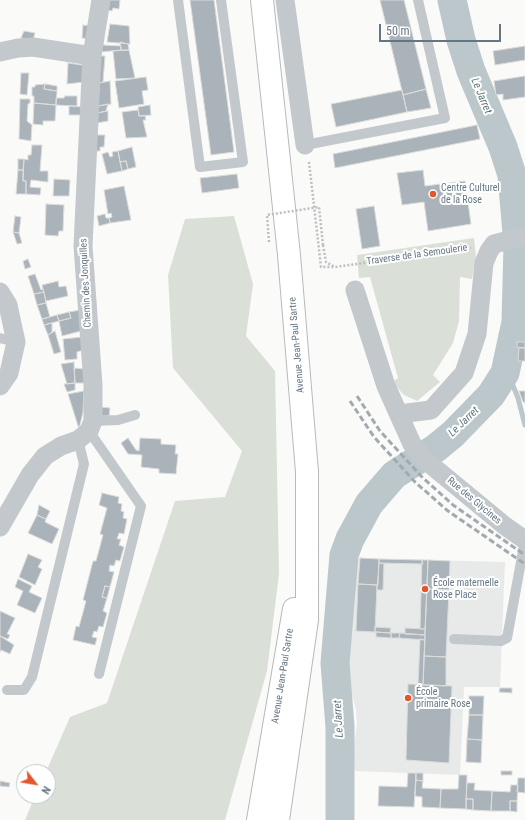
<!DOCTYPE html>
<html>
<head>
<meta charset="utf-8">
<style>
	body { margin:0 }
	#map { position:relative; width:525px; height:820px; overflow:hidden; background:#fafaf8; font-family:"Roboto Condensed",sans-serif }
	canvas { display:block }
	.north { position:absolute; left:16px; top:764px; width:40px; height:40px; box-sizing:border-box; background:#fff; border:1px solid #c1c8cd; border-radius:50%; rotate:121deg; font-size:11px; font-weight:700; line-height:16px; text-align:center; color:#657683 }
	.north::after { content:''; display:block; margin:auto; width:14px; height:18px; background:#e4572e; clip-path:polygon(50% 0,100% 100%,50% 72%,0 100%) }
	.scale { position:absolute; left:379px; top:24px; width:122px; height:18px; box-sizing:border-box; border:2px solid #657683; border-top:0; padding-left:5px; font-size:12px; line-height:14px; white-space:nowrap; color:#657683; -webkit-text-stroke:3px #fff; paint-order:stroke }
</style>
</head>
<body>
<div id="map">
<canvas width="525" height="820"></canvas>
<div class="north">N</div>
<div class="scale">50 m</div>
</div>
<script>
const ctx = document.querySelector('canvas').getContext('2d');
ctx.lineJoin = 'round';
function paint(path, color) { ctx.fillStyle = color; ctx.fill(path, 'evenodd'); }
const toPath = rows => new Path2D(rows.map(r => 'M' + r).join(''));
function strokePath(path, color, width, dash) { ctx.strokeStyle = color; ctx.lineWidth = width; ctx.lineCap = dash ? 'butt' : 'round'; ctx.setLineDash(dash || []); ctx.stroke(path); }
function drawText(font, color, halo, rows, align = 'center') {
  ctx.font = font + ' "Roboto Condensed",sans-serif'; ctx.lineWidth = 4; ctx.setLineDash([]); ctx.textBaseline = 'middle'; ctx.strokeStyle = halo; ctx.fillStyle = color; for (const [text, x, y, turn = 0] of rows) {
    ctx.save(); ctx.translate(x, y); ctx.rotate((+turn || 0) * Math.PI / 180); ctx.textAlign = isNaN(turn) ? turn : align; if (halo) ctx.strokeText(text, 0, 0); ctx.fillText(text, 0, 0); ctx.restore();
  }
}
const built = toPath([
	[349,558,505,562,500,687,464,687,460,775,355,771,353,756,357,723,356,709,342,657,342,615]
]);
const green = toPath([
	[234,216,253,284,246,336,275,371,279,574,267,671,225,820,25,820,35,796,48,796,48,772,46,772,70,717,107,703,175,501,225,497,242,451,173,368,168,275,185,219],
	[474,238,476,257,472,279,460,277,459,321,453,343,433,375,440,382,417,401,404,395,392,382,398,378,370,277,359,278,357,255]
]);
const stream = toPath([
	[506,368,518,398,525,425]
]);
const river = toPath([
	[340,820,340,727,335,663,344,555,350,539,369,504,394,475,436,448,453,434,491,395,505,373,516,322,518,245,512,175,503,147,471,71,461,40,452,0]
]);
const building = toPath([
	[109,0,120,0,119,9,113,8,112,11,108,10,109,0],
	[190,0,214,0,234,152,211,155,190,0],
	[380,0,404,0,426,89,403,95,380,0],
	[110,24,129,26,130,44,107,42,110,24],
	[83,25,91,26,89,39,82,38,83,25],
	[24,31,35,33,33,40,21,38,24,31],
	[120,42,128,44,129,50,121,50,120,42],
	[102,45,121,46,121,50,100,52,102,45],
	[525,46,525,60,495,65,493,51,525,46],
	[129,50,135,78,116,79,113,51,129,50],
	[100,56,105,56,103,82,99,83,100,56],
	[68,63,82,65,85,69,84,82,67,84,68,63],
	[21,73,29,73,27,95,20,94,21,73],
	[525,76,525,97,503,100,503,94,496,95,494,81,525,76],
	[146,77,148,90,142,91,144,104,119,108,115,81,146,77],
	[110,81,111,104,98,106,99,83,110,81],
	[45,84,57,86,57,91,44,89,45,84],
	[45,84,44,89,57,91,56,105,34,103,34,96,32,96,32,87,35,87,35,85,45,84],
	[426,89,431,108,407,112,403,95,426,89],
	[402,90,407,112,336,127,331,104,402,90],
	[65,96,77,96,77,106,56,105,56,98,64,98,65,96],
	[20,99,30,99,30,103,28,104,27,121,32,125,31,141,19,139,20,99],
	[34,103,56,105,55,121,43,121,43,125,33,124,34,103],
	[108,104,106,111,97,113,98,106,108,104],
	[150,105,151,115,139,116,138,107,150,105],
	[69,106,83,107,82,115,69,115,69,106],
	[138,110,139,116,145,116,146,120,143,120,147,137,126,138,122,112,138,110],
	[108,111,108,121,97,123,97,113,108,111],
	[477,125,480,139,335,168,333,154,477,125],
	[96,135,105,135,104,147,100,147,100,151,96,151,96,135],
	[32,145,42,145,40,171,48,171,48,182,31,180,30,187,41,188,40,195,26,194,26,181,23,181,24,159,28,160,28,155,31,155,32,145],
	[132,147,136,167,128,169,126,161,120,162,118,151,132,147],
	[118,151,122,171,107,174,102,154,108,152,110,157,113,156,112,152,118,151],
	[18,159,24,159,23,170,18,170,18,159],
	[126,161,128,169,122,171,120,162,126,161],
	[18,170,23,170,23,181,26,181,26,194,16,194,18,170],
	[423,170,425,186,465,181,471,224,428,231,424,202,402,205,397,173,423,170],
	[237,174,239,188,202,193,200,178,237,174],
	[54,179,70,180,69,196,53,196,54,179],
	[124,186,131,220,110,223,109,218,112,217,111,213,108,214,104,190,124,186],
	[46,204,64,205,63,231,59,231,58,236,45,235,46,204],
	[374,206,380,246,362,249,356,209,374,206],
	[105,214,106,218,109,218,110,223,99,226,97,216,105,214],
	[15,216,21,217,19,233,13,232,15,216],
	[13,232,19,233,22,243,17,244,13,232],
	[28,259,31,267,25,269,23,261,28,259],
	[35,274,41,290,43,289,44,292,34,294,28,276,35,274],
	[58,281,59,287,66,286,68,296,46,301,42,285,58,281],
	[44,292,46,303,37,305,34,294,44,292],
	[46,303,50,317,42,319,37,305,46,303],
	[80,310,81,331,62,336,59,321,71,318,69,312,80,310],
	[69,312,71,318,59,321,57,315,69,312],
	[57,315,59,321,44,325,42,319,57,315],
	[52,323,52,332,48,335,44,325,52,323],
	[55,331,61,352,54,354,48,335,55,331],
	[82,337,83,350,77,352,77,359,65,360,63,339,82,337],
	[517,342,525,342,525,348,517,347,517,342],
	[519,348,525,348,525,361,518,361,519,348],
	[74,362,75,383,67,384,61,364,74,362],
	[74,368,84,369,84,383,75,383,74,368],
	[75,383,75,390,67,392,64,384,75,383],
	[84,391,83,412,79,429,68,394,84,391],
	[519,391,525,391,525,403,523,402,519,391],
	[100,407,110,408,109,416,100,416,100,407],
	[128,438,136,450,139,451,140,438,161,439,161,444,176,445,175,454,178,454,176,474,159,473,159,469,141,467,142,455,128,454,121,443,128,438],
	[102,493,119,497,118,503,122,504,121,511,124,512,123,518,127,519,124,534,119,533,117,539,121,539,119,545,124,547,120,561,116,560,114,566,110,565,109,571,114,572,110,587,105,586,102,597,107,598,103,611,107,613,103,627,99,626,97,632,94,631,92,637,97,638,95,645,73,640,76,626,79,627,86,601,83,600,93,561,96,561,103,535,100,534,107,508,99,505,102,493],
	[39,505,50,511,46,519,37,515,39,505],
	[37,515,46,519,45,522,59,529,52,544,28,533,37,515],
	[28,554,42,560,38,567,42,569,35,585,19,577,28,554],
	[360,558,379,559,378,585,358,584,360,558],
	[379,559,422,560,423,564,379,563,379,559],
	[422,560,428,560,425,629,420,629,422,560],
	[428,560,450,561,449,590,427,589,428,560],
	[379,563,384,564,383,590,377,590,379,563],
	[18,579,32,586,29,592,42,598,35,613,17,605,23,591,15,587,18,579],
	[358,584,377,585,375,632,356,631,358,584],
	[105,586,110,587,107,598,102,597,105,586],
	[427,589,449,590,446,657,424,656,427,589],
	[0,611,15,618,7,634,10,635,8,639,0,636,0,611],
	[375,627,391,628,390,633,375,632,375,627],
	[405,628,425,629,425,635,405,634,405,628],
	[376,632,391,633,391,638,376,637,376,632],
	[391,633,400,633,399,638,391,638,391,633],
	[400,633,425,635,425,640,399,638,400,633],
	[0,636,14,645,10,654,1,650,0,652,0,636],
	[420,639,425,640,423,685,418,685,420,639],
	[424,656,446,657,446,686,423,685,424,656],
	[408,684,452,686,449,763,406,760,408,684],
	[500,688,512,688,512,693,499,692,500,688],
	[469,696,484,696,483,715,469,715,469,696],
	[469,715,483,715,482,740,467,739,469,715],
	[467,739,482,740,481,763,466,762,467,739],
	[501,771,512,771,512,775,501,775,501,771],
	[408,773,416,773,414,807,378,806,379,786,407,787,408,773],
	[416,773,423,773,423,781,416,780,416,773],
	[459,775,467,775,466,809,440,808,441,789,458,789,459,775],
	[518,778,525,778,525,793,517,792,518,778],
	[416,780,423,781,422,788,441,789,440,808,422,807,422,797,415,796,416,780],
	[0,781,10,783,9,787,0,786,0,781],
	[467,783,475,783,474,790,492,791,491,811,473,810,473,799,466,799,467,783],
	[511,785,518,785,517,801,510,801,510,811,491,811,492,791,510,792,511,785],
	[466,799,473,799,473,810,466,809,466,799],
	[510,801,517,801,517,812,510,811,510,801]
]);
const path = toPath([
	[309,162,321,267,334,267],
	[323,245,326,262,335,267,471,248]
]);
const lane = toPath([
	[178,0,200,167,243,162,221,0],
	[305,145,445,118,418,0],
	[0,338,16,342],
	[93,421,118,420,135,415],
	[89,431,141,506,99,674],
	[454,639,501,641,507,638,525,540],
	[7,690,24,690,32,677,84,464,78,440]
]);
const street = toPath([
	[285,0,305,145],
	[0,52,18,48,33,47,92,56],
	[355,290,386,386,412,444,425,460,505,526,525,540],
	[0,292,8,305,16,342,9,373,0,386],
	[399,414,431,410,464,373,477,334,484,263,489,251,494,244,525,236],
	[0,527,30,475,45,456,61,446,78,440,89,431,93,421,93,385,83,246,92,56,101,0]
]);
const primary = toPath([
	[262,0,289,255,307,472,307,620,278,820],
	[258,820,294,609]
]);
const rail = toPath([
	[357,396,380,431,421,476,453,505,525,555],
	[350,401,374,437,415,482,448,511,525,564]
]);
const pathBridge = toPath([
	[269,242,267,215,319,207,323,245]
]);
const markers = [
	[433,194,4,"#e4572e"],
	[425,589,4,"#e4572e"],
	[408,698,4,"#e4572e"]
];
const poiNames = [
	["Centre Culturel",441,188],
	["de la Rose",441,200],
	["École maternelle",433,583],
	["Rose Place",433,595],
	["École",416,692],
	["primaire Rose",416,704]
];
const streetNames = [
	["Traverse de la Semoulerie",417,255,-8],
	["Chemin des Jonquilles",86,283,-93],
	["Avenue Jean-Paul Sartre",297,345,-95],
	["Rue des Glycines",474,501,40],
	["Avenue Jean-Paul Sartre",283,676,-81]
];
const waterNames = [
	["Le Jarret",481,96,67],
	["Le Jarret",464,422,-44],
	["Le Jarret",339,719,-93]
];
paint(built, '#e8e9e9');
paint(green, '#dadfd7');
strokePath(stream, '#bbc7cb', 5);
strokePath(river, '#bbc7cb', 29);
paint(building, '#aab3b9');
strokePath(building, '#dcdcda', 1);
strokePath(primary, '#b5babe', 24);
strokePath(path, '#bbbfc2', 2.5, [2, 2]);
strokePath(lane, '#c3c8cc', 10);
strokePath(street, '#c3c8cc', 19);
strokePath(primary, '#fff', 22);
strokePath(rail, '#a2aab0', 3, [6, 3]);
strokePath(pathBridge, '#bbbfc2', 2.5, [2, 2]);
for (const [x, y, r, color] of markers) { const dot = new Path2D(); dot.arc(x, y, r, 0, 2 * Math.PI); ctx.fillStyle = color; ctx.fill(dot); strokePath(dot, '#fff', 1.5); }
drawText('10px', '#657683', '#fff', poiNames, 'left');
drawText('10px', '#657683', '#fff', streetNames);
drawText('italic 11px', '#60757c', '#fff', waterNames);
</script>
</body>
</html>
